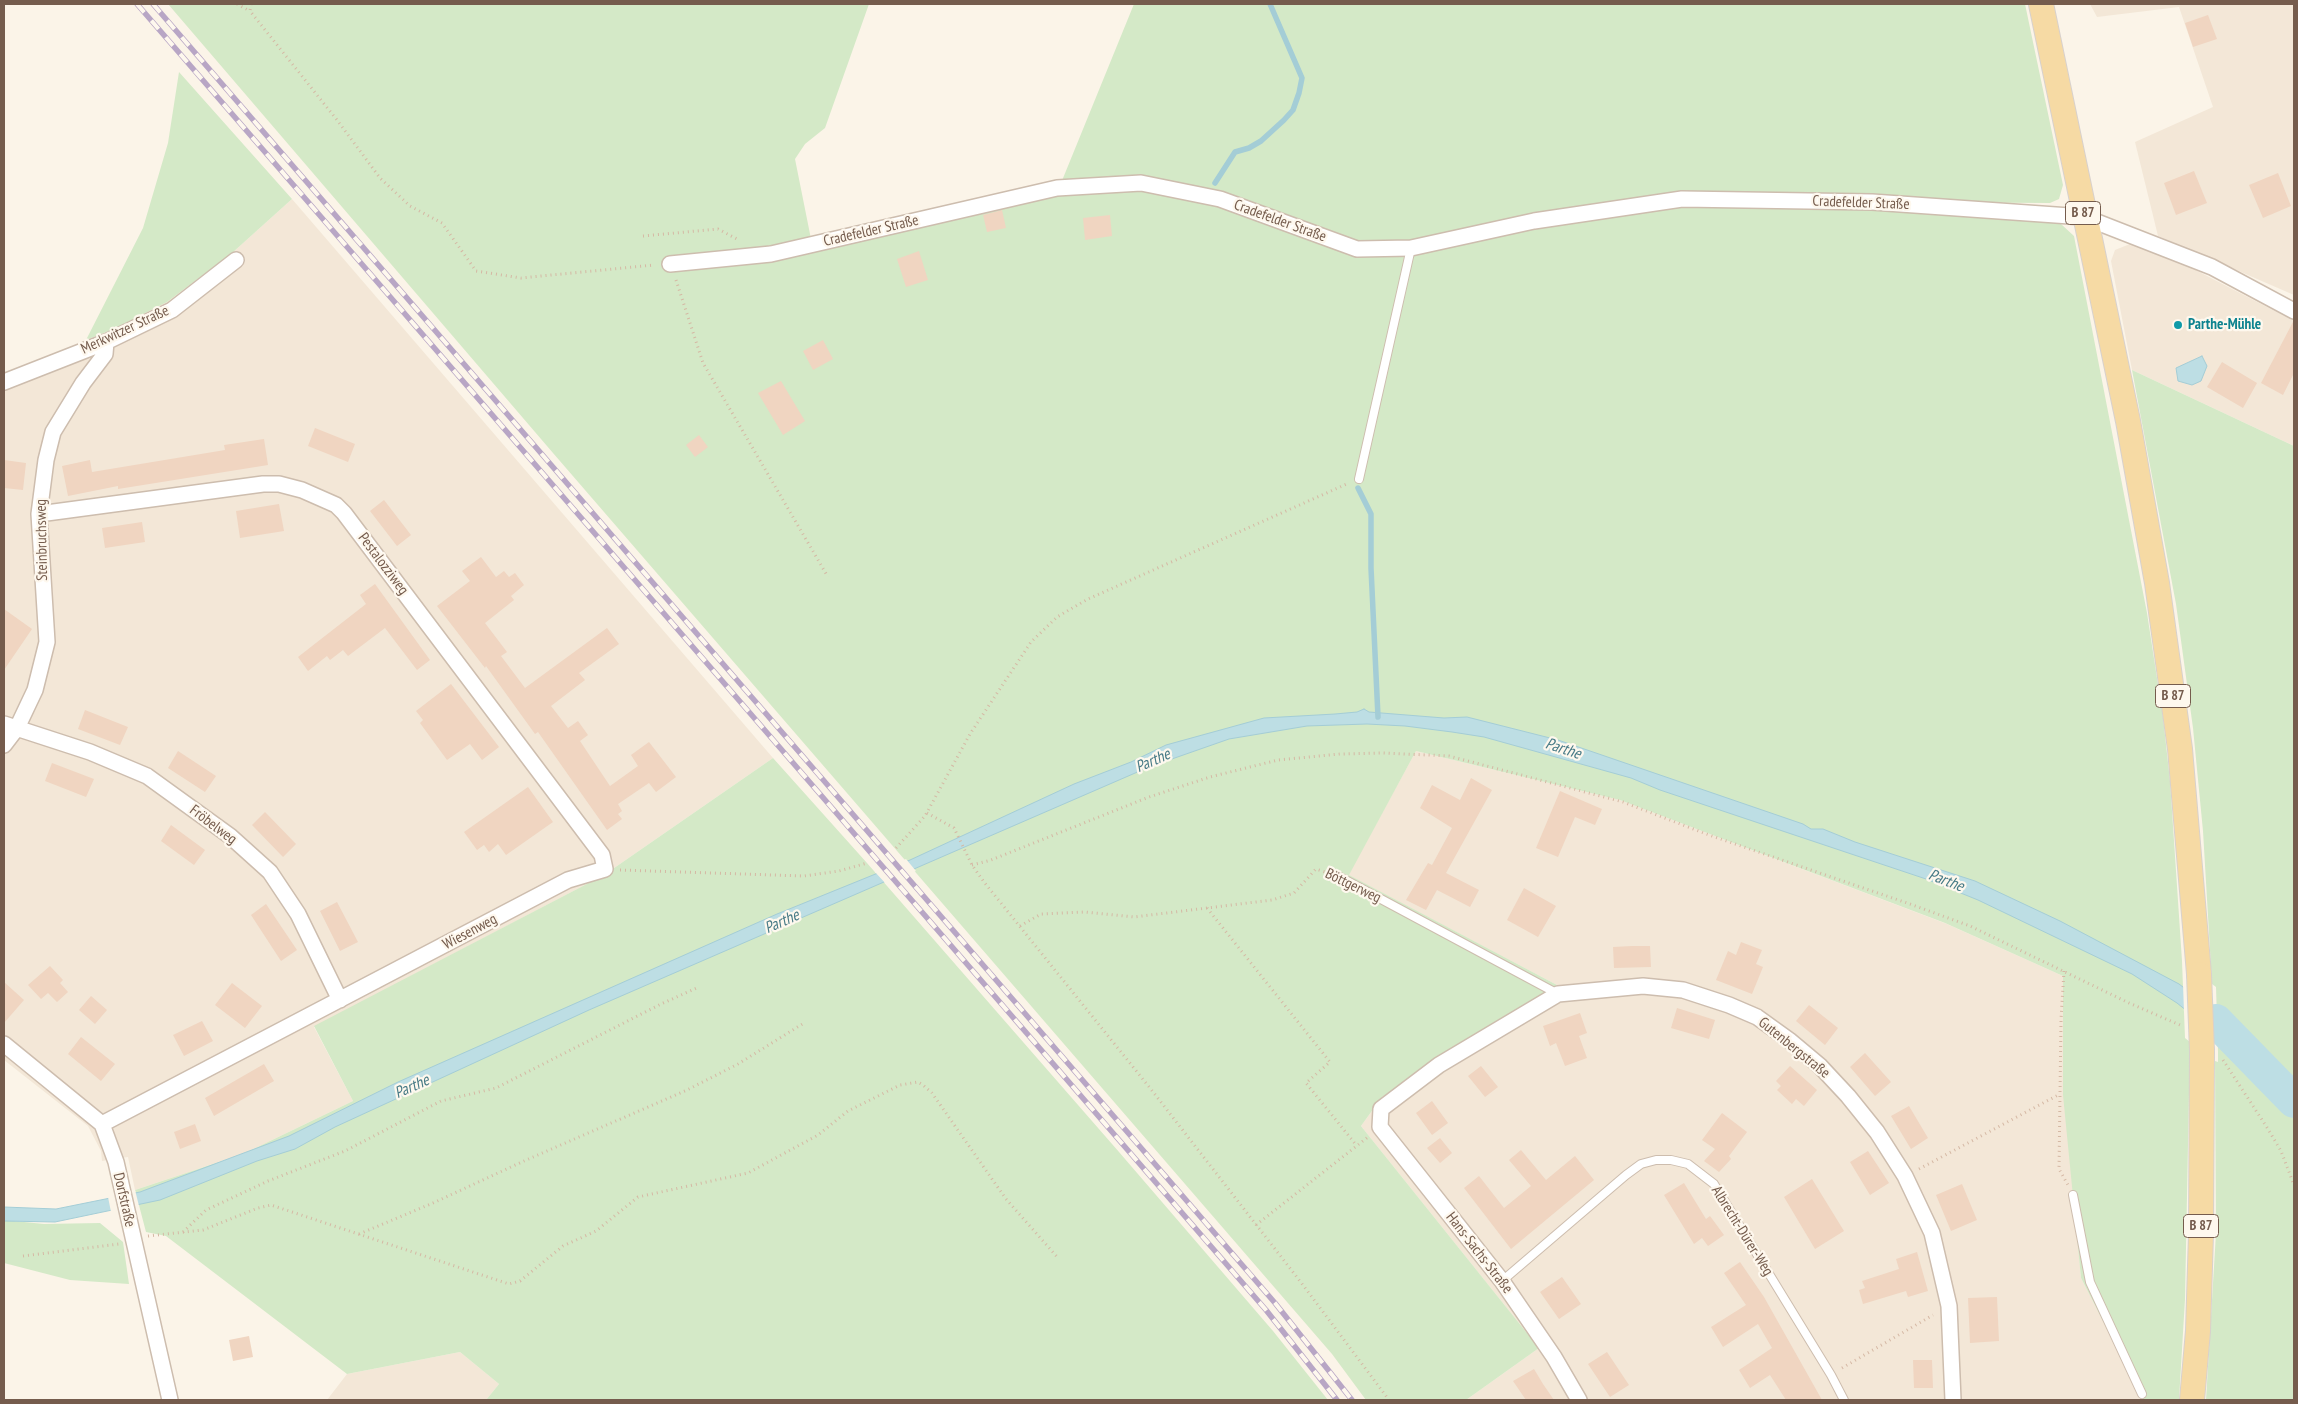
<!DOCTYPE html>
<html>
<head>
<meta charset="utf-8">
<style>
	body { margin:0 }
	#map { position:relative; width:2298px; height:1404px; overflow:hidden; background:#fbf4e8; font-family:"PT Sans Narrow",sans-serif }
	canvas { display:block }
	.frame { position:absolute; inset:0; border:5px solid #755c4d; pointer-events:none }
</style>
</head>
<body>
<div id="map">
<canvas width="2298" height="1404"></canvas>
<div class="frame"></div>
</div>
<script>
const ctx = document.querySelector('canvas').getContext('2d');
ctx.lineJoin = 'round';
function paint(path, color) { ctx.fillStyle = color; ctx.fill(path, 'evenodd'); }
const toPath = rows => new Path2D(rows.map(r => 'M' + r).join(''));
function strokePath(path, color, width, dash) { ctx.strokeStyle = color; ctx.lineWidth = width; ctx.lineCap = dash ? 'butt' : 'round'; ctx.setLineDash(dash || []); ctx.stroke(path); }
function drawText(font, color, halo, rows, align = 'center') {
  ctx.font = font + ' "PT Sans Narrow",sans-serif'; ctx.lineWidth = 4.5; ctx.setLineDash([]); ctx.textBaseline = 'middle'; ctx.strokeStyle = halo; ctx.fillStyle = color; for (const [text, x, y, turn = 0] of rows) {
    ctx.save(); ctx.translate(x, y); ctx.rotate((+turn || 0) * Math.PI / 180); ctx.textAlign = isNaN(turn) ? turn : align; if (halo) ctx.strokeText(text, 0, 0); ctx.fillText(text, 0, 0); ctx.restore();
  }
}
const residential = toPath([
	[2090,4,2294,4,2294,295,2158,236,2135,142,2213,107,2179,7,2097,17],
	[292,199,773,758,604,875,314,1027,353,1101,243,1154,135,1190,128,1157,102,1161,101,1151,88,1126,4,1060,4,375,114,329,167,302,231,254],
	[2130,244,2182,263,2294,321,2294,446,2132,370,2111,261,2115,250],
	[1416,751,1620,800,1947,924,2063,976,2064,1094,2081,1278,2143,1400,1466,1400,1539,1348,1361,1126,1382,1097,1557,985,1348,875],
	[460,1352,499,1384,486,1400,327,1400,347,1374]
]);
const green = toPath([
	[168,4,869,4,825,128,805,144,795,159,812,244,1059,188,1134,4,2025,4,2063,185,2059,199,2050,203,1877,202,2061,224,2074,236,2147,613,2163,717,2170,781,2182,961,2185,1038,2190,1042,2185,1299,2179,1400,2143,1400,2081,1278,2063,1095,2063,976,1945,923,1620,800,1416,751,1349,875,1557,985,1382,1097,1361,1126,1539,1348,1466,1400,1366,1400,1332,1354,553,453],
	[179,72,292,199,231,254,167,302,114,329,86,340,143,228,168,143],
	[2132,370,2294,446,2294,1400,2206,1400,2216,1233,2215,1061,2218,1062,2218,1052,2216,987,2212,984,2203,831,2193,728,2176,604],
	[773,758,867,863,1119,1152,1273,1331,1328,1400,486,1400,499,1384,460,1352,347,1374,166,1236,146,1232,135,1190,243,1154,353,1101,314,1026,604,875],
	[4,1220,44,1224,100,1223,123,1242,129,1284,70,1280,4,1263]
]);
const water = toPath([
	[2202,356,2207,366,2201,381,2192,385,2178,381,2176,368,2202,356],
	[1364,709,1369,712,1444,718,1467,717,1558,740,1803,824,1811,829,1823,829,1855,842,1975,881,2060,921,2179,984,2208,1006,2252,1048,2243,1061,2223,1040,2177,1003,2132,974,1978,900,1926,879,1660,790,1631,778,1484,737,1452,732,1405,726,1367,724,1307,726,1229,739,1149,767,589,1010,335,1127,295,1149,257,1161,160,1200,55,1222,4,1221,4,1207,56,1209,140,1192,289,1136,398,1082,777,914,910,860,1074,784,1131,762,1166,745,1264,718,1335,714,1357,712,1364,709]
]);
const pier = toPath([
	[906,859,916,871,886,884,875,872],
	[2183,984,2217,1010,2217,1039,2184,1012],
	[135,1190,139,1206,111,1212,108,1197]
]);
const stream = toPath([
	[1215,183,1235,152,1249,148,1261,141,1284,120,1293,110,1299,93,1302,78,1270,4],
	[1358,488,1371,514,1371,568,1378,717]
]);
const river = toPath([
	[2216,1021,2294,1101]
]);
const building = toPath([
	[2208,15,2217,39,2193,47,2185,23],
	[2194,171,2207,203,2176,215,2164,183],
	[2278,173,2291,206,2263,218,2249,185],
	[1002,210,1006,228,987,232,983,215],
	[1110,215,1112,236,1085,240,1083,218],
	[919,251,928,280,906,287,897,259],
	[2294,320,2294,373,2283,395,2261,383],
	[823,340,833,359,813,370,803,351],
	[2222,362,2257,383,2243,408,2207,387],
	[781,381,805,421,783,435,758,393],
	[315,428,355,444,348,462,308,446],
	[699,435,708,447,695,457,686,445],
	[264,439,268,465,118,489,118,486,68,496,62,466,90,460,92,472,225,450,224,445],
	[4,460,26,463,23,490,4,488],
	[384,500,411,535,397,546,370,511],
	[279,504,284,531,240,538,236,511],
	[142,522,145,542,105,548,102,528],
	[481,557,496,577,504,571,509,577,515,573,524,585,511,596,514,600,485,623,507,652,501,656,525,688,607,628,619,644,579,673,585,680,551,706,568,728,578,721,588,735,580,741,610,786,638,766,631,755,649,742,676,777,656,792,649,783,618,804,622,811,618,814,622,819,607,830,538,732,535,734,486,666,485,668,437,606,470,581,462,571],
	[375,584,430,660,417,670,385,628,348,656,343,650,330,660,327,656,308,671,298,657,366,604,360,595],
	[4,609,32,629,4,670],
	[451,684,499,747,482,760,470,744,447,760,420,723,423,720,416,711],
	[85,710,128,727,120,745,78,729],
	[178,751,216,776,205,792,168,768],
	[52,763,94,779,86,797,45,781],
	[1471,778,1492,790,1446,873,1479,890,1470,907,1437,890,1426,910,1406,900,1428,863,1432,865,1452,828,1420,808,1432,785,1460,800],
	[528,787,553,822,506,855,498,844,489,852,484,845,477,850,464,832],
	[1560,791,1602,809,1595,825,1575,817,1558,857,1536,848],
	[265,812,296,844,283,857,252,825],
	[171,825,205,850,194,865,161,841],
	[1524,888,1556,906,1538,937,1507,920],
	[337,902,358,942,340,951,320,911],
	[266,904,297,950,281,961,251,915],
	[1741,942,1762,950,1756,964,1763,967,1752,994,1716,980,1728,951,1736,955],
	[1632,946,1650,946,1651,967,1614,968,1613,947],
	[50,966,63,980,60,983,68,992,57,1002,48,993,41,999,28,985],
	[4,982,24,1000,4,1023],
	[232,983,262,1006,245,1028,215,1005],
	[91,996,107,1010,95,1024,79,1010],
	[1809,1005,1838,1028,1825,1045,1796,1021],
	[1677,1008,1715,1020,1709,1039,1671,1028],
	[1580,1013,1587,1033,1579,1036,1587,1058,1565,1066,1556,1043,1550,1046,1543,1026],
	[202,1021,213,1041,184,1056,173,1035],
	[81,1037,115,1064,101,1081,68,1054],
	[1865,1053,1891,1082,1875,1096,1850,1067],
	[264,1064,274,1081,214,1116,205,1098],
	[1481,1066,1498,1087,1485,1097,1468,1076],
	[1790,1066,1817,1090,1804,1106,1796,1099,1792,1104,1777,1090,1781,1086,1776,1081],
	[1432,1101,1448,1123,1432,1135,1416,1113],
	[1909,1106,1928,1138,1911,1149,1891,1116],
	[1722,1113,1747,1132,1729,1156,1731,1159,1719,1172,1704,1161,1715,1149,1702,1140],
	[195,1124,201,1141,180,1149,174,1132],
	[1440,1138,1452,1153,1440,1163,1427,1148],
	[1521,1150,1546,1180,1575,1156,1594,1180,1511,1249,1464,1188,1479,1176,1504,1208,1531,1186,1509,1160],
	[1868,1151,1889,1183,1870,1195,1850,1162],
	[1812,1179,1844,1231,1815,1249,1784,1197],
	[1684,1183,1706,1219,1710,1216,1724,1235,1708,1246,1702,1238,1694,1244,1664,1195],
	[1962,1184,1977,1220,1951,1231,1936,1195],
	[1917,1252,1928,1291,1908,1297,1906,1291,1863,1304,1859,1290,1865,1288,1862,1281,1899,1269,1896,1259],
	[1740,1262,1764,1297,1822,1400,1786,1400,1770,1375,1750,1388,1739,1370,1772,1348,1758,1324,1723,1347,1711,1327,1746,1305,1724,1273],
	[1562,1277,1581,1304,1559,1319,1540,1292],
	[1997,1297,1999,1341,1970,1343,1968,1298],
	[249,1336,253,1357,233,1361,229,1340],
	[1607,1352,1629,1385,1610,1397,1588,1364],
	[1913,1360,1932,1360,1933,1388,1914,1388],
	[1534,1369,1543,1384,1554,1400,1526,1400,1513,1381]
]);
const path = toPath([
	[237,4,250,11],
	[251,4,250,11,337,120,380,178,410,206,442,223,476,271,521,278,654,265],
	[643,236,718,229,737,239,738,242],
	[676,280,703,363,828,577],
	[927,813,954,828,972,865,984,882,1150,1088,1303,1285,1389,1400],
	[896,848,925,816,970,734,1031,642,1057,617,1088,599,1349,483],
	[972,865,991,860,1149,797,1210,777,1278,760,1340,754,1383,753,1449,756,1623,802,1709,835,1910,904,1970,926,2129,1003,2180,1025],
	[620,870,804,876,839,871,867,863],
	[1207,908,1330,1062,1306,1083,1357,1146],
	[1020,926,1041,914,1085,912,1134,917,1272,900,1294,893,1316,869,1328,873],
	[2064,971,2061,1019,2059,1169,2068,1185],
	[2223,1060,2268,1129,2281,1151,2294,1185],
	[1919,1169,2060,1094],
	[1256,1225,1368,1137],
	[183,1232,206,1210,268,1181,345,1151,441,1101,496,1088,661,1004,699,987],
	[359,1234,433,1203,524,1161,687,1090,738,1064,804,1023],
	[148,1236,203,1230,258,1208,271,1205,509,1284,520,1281,563,1246,596,1231,638,1197,748,1173,818,1135,848,1111,900,1085,918,1082,923,1085,932,1093,1006,1199,1059,1259],
	[23,1256,119,1244],
	[1842,1368,1933,1315]
]);
const lane = toPath([
	[1359,479,1411,248],
	[1338,876,1558,994],
	[2073,1195,2090,1282,2142,1394],
	[1502,1281,1626,1175,1641,1164,1656,1160,1671,1160,1688,1164,1714,1184,1831,1375,1844,1400]
]);
const street = toPath([
	[670,264,771,254,1057,188,1141,183,1220,199,1357,249,1411,248,1534,221,1682,199,1872,202,2084,217,2212,267,2294,311],
	[4,382,106,342,172,310,236,260],
	[39,514,263,484,279,484,302,490,336,505,344,513,602,855,605,869,568,880,102,1124],
	[4,724,90,752,147,776,230,836,270,872,298,914,340,1000],
	[4,745,17,728,35,690,47,642,39,514,46,460,53,432,83,383,105,354,106,342],
	[4,1044,102,1124,116,1162,170,1400],
	[1579,1400,1554,1357,1502,1281,1380,1127,1381,1109,1439,1065,1558,994,1643,986,1683,990,1729,1005,1757,1017,1789,1040,1820,1066,1848,1096,1877,1132,1905,1176,1932,1233,1949,1306,1953,1400]
]);
const primary = toPath([
	[2041,4,2128,421,2157,583,2180,749,2199,974],
	[2192,1400,2198,1331,2201,1234,2202,1051]
]);
const rail = toPath([
	[137,4,1266,1310,1337,1400],
	[153,4,1275,1303,1352,1400]
]);
const primaryBridge = toPath([
	[2199,974,2202,1051]
]);
const markers = [
	[2178,325,5,"#0f9aa8"]
];
const shields = [
	[2083,213,35],
	[2173,696,35],
	[2201,1226,35]
];
const shieldNames = [
	["B 87",2083,213],
	["B 87",2173,696],
	["B 87",2201,1226]
];
const streetNames = [
	["Cradefelder Straße",1861,203,2],
	["Cradefelder Straße",1280,221,20],
	["Cradefelder Straße",871,231,-13],
	["Merkwitzer Straße",125,330,-25],
	["Steinbruchsweg",42,540,-91],
	["Pestalozziweg",383,564,53],
	["Fröbelweg",213,825,37],
	["Böttgerweg",1353,886,26],
	["Wiesenweg",470,932,-28],
	["Gutenbergstraße",1794,1048,39],
	["Dorfstraße",124,1200,77],
	["Albrecht-Dürer-Weg",1742,1231,58],
	["Hans-Sachs-Straße",1479,1253,52]
];
const cultureNames = [
	["Parthe-Mühle",2188,325]
];
const waterNames = [
	["Parthe",1563,749,18],
	["Parthe",1153,761,-24],
	["Parthe",1946,881,21],
	["Parthe",782,922,-24],
	["Parthe",412,1087,-24]
];
paint(residential, '#f3e7d7');
paint(green, '#d4e9c7');
paint(water, '#bddee4');
strokePath(water, '#a4cdd6', 1);
paint(pier, '#fbf4e8');
strokePath(stream, '#a4cdd6', 5.5);
strokePath(river, '#bddee4', 34);
paint(building, '#f0d5c1');
strokePath(lane, '#cdbdae', 10);
strokePath(street, '#cdbdae', 18);
strokePath(primary, '#d8d1cd', 26);
strokePath(path, '#d5b8a4', 3, [1, 4]);
strokePath(lane, '#fff', 8);
strokePath(street, '#fff', 15);
strokePath(primary, '#f6daa4', 24);
strokePath(rail, '#b8a6c5', 5.5);
strokePath(rail, '#fef8ee', 4, [11]);
strokePath(primaryBridge, '#d8d1cd', 26, []);
strokePath(primaryBridge, '#f6daa4', 24);
for (const [x, y, r, color] of markers) { const dot = new Path2D(); dot.arc(x, y, r, 0, 2 * Math.PI); ctx.fillStyle = color; ctx.fill(dot); strokePath(dot, '#fef8ee', 2); }
for (const [x, y, w] of shields) { const box = new Path2D(); box.roundRect(x - w / 2, y - 11.5, w, 23, 4); ctx.fillStyle = '#fef8ee'; ctx.fill(box); strokePath(box, '#755c4d', 1); }
drawText('bold 14px', '#755c4d', null, shieldNames);
drawText('15px', '#755c4d', '#fef8ee', streetNames);
drawText('bold 15px', '#0d838f', '#fef8ee', cultureNames, 'left');
drawText('italic 16px', '#477a86', '#fef8ee', waterNames);
</script>
</body>
</html>
